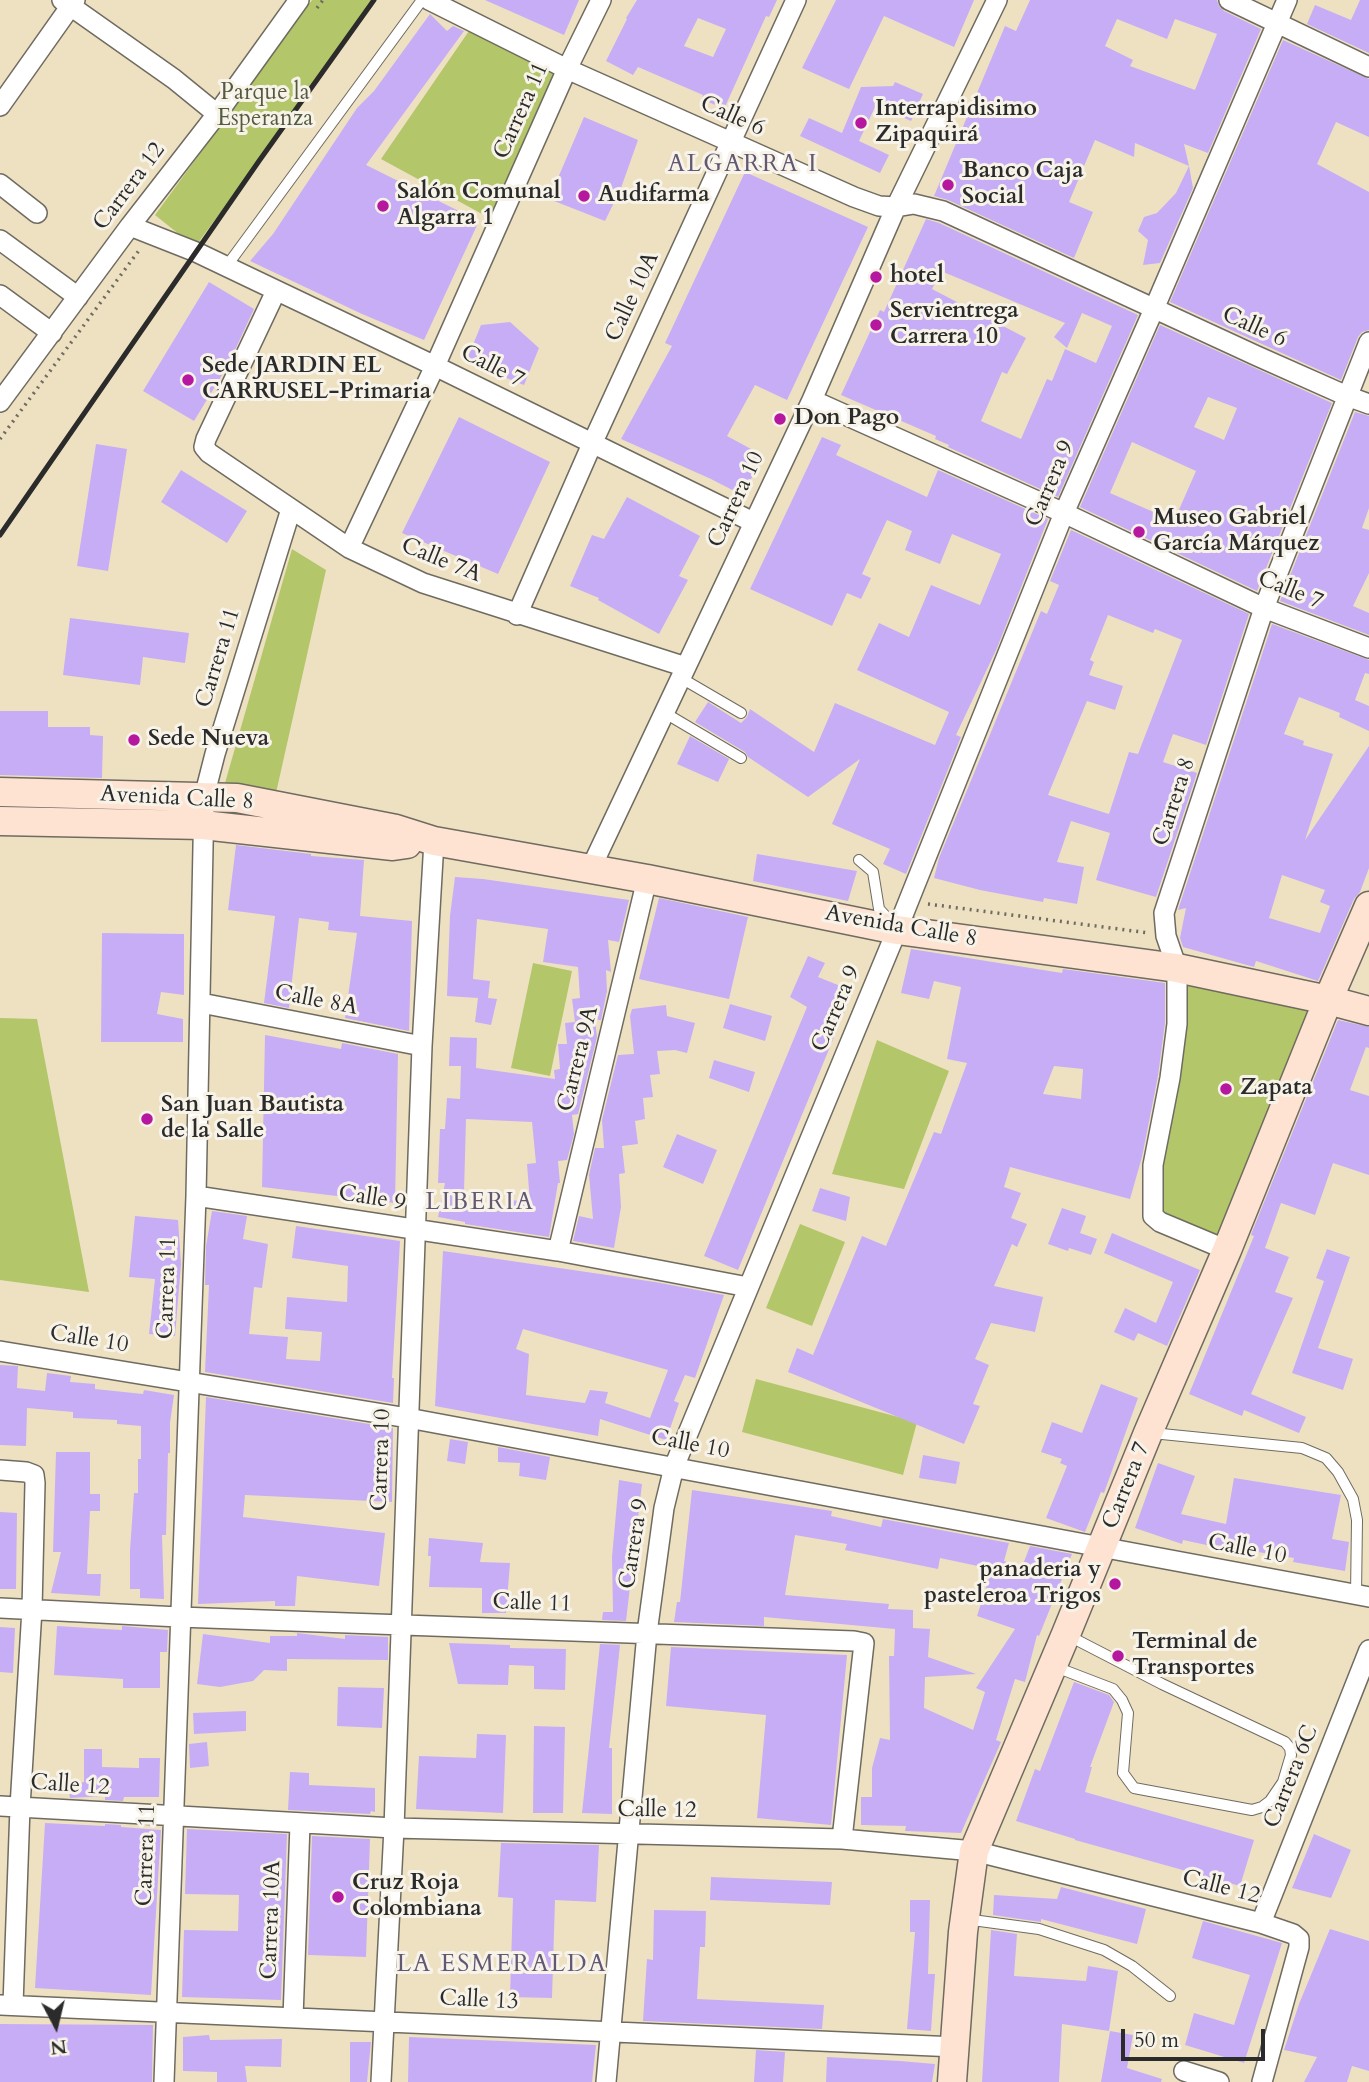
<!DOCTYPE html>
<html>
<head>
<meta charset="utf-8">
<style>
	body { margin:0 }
	#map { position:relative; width:1369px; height:2082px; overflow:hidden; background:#eee1c2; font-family:Cardo,serif }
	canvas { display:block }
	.north { position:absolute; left:21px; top:1991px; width:70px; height:70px; -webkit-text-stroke:5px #f7f3e8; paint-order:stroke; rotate:173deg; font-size:19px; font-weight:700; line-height:28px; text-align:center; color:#2b2b2b }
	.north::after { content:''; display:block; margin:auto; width:24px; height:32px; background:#2b2b2b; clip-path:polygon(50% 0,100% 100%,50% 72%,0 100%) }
	.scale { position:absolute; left:1121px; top:2029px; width:144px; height:32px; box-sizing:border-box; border:4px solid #2b2b2b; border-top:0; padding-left:9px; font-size:21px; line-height:24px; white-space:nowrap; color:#2b2b2b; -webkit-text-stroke:5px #f7f3e8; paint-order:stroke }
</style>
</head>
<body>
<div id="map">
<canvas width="1369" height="2082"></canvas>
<div class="north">N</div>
<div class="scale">50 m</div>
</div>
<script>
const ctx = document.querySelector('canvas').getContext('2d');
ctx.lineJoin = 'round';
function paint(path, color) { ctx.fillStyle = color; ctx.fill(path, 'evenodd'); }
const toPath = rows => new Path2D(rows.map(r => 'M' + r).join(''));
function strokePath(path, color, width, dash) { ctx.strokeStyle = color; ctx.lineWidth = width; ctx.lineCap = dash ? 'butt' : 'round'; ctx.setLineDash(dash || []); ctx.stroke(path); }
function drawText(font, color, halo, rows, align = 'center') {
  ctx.font = font + ' Cardo,serif'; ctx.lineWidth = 6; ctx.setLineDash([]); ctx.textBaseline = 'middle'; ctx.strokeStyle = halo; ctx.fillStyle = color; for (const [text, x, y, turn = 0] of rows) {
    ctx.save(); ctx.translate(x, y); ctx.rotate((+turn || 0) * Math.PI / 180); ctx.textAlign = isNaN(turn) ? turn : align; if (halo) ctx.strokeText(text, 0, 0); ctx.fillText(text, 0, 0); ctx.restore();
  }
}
const green = toPath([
	[312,0,376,0,195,247,155,215],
	[471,28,563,71,495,221,381,159],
	[292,549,326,570,276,793,225,783],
	[533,963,572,971,550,1076,511,1068],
	[1182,975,1325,1009,1227,1240,1157,1215],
	[0,1018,37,1019,89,1292,0,1280],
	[877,1040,949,1071,904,1189,832,1174],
	[800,1224,845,1242,812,1326,766,1308],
	[756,1379,917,1422,903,1475,742,1432]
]);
const building = toPath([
	[485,0,579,0,564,35],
	[637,0,777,0,769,17,766,16,724,109,702,99,703,95,638,67,633,75,606,61,627,19,626,18],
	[698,18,726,29,713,57,684,46],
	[836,0,974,0,954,47,884,16,849,89,802,68],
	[1030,0,1217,0,1219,6,1224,11,1261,29,1208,153,1184,144,1189,166,1135,143,1134,157,1095,140,1069,202,1093,212,1074,258,948,200,934,196,1005,26,1016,31],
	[1117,19,1167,39,1175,19,1217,34,1195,90,1130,66,1133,60,1105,46],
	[1360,0,1369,0,1369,53,1307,24,1315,5,1351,20],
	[430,14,447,31,453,26,464,31,366,165,479,221,424,340,362,314,250,261,273,234,357,108,374,91],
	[1283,40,1369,79,1369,137,1336,122,1317,164,1369,192,1369,330,1362,332,1358,337,1341,380,1170,302],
	[895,82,923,94,911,121,876,105,859,141,889,155,880,173,800,136,809,118,842,133,861,87,893,86],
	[584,117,638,140,621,188,605,221,549,199],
	[1189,166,1193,188,1160,263,1143,265,1148,240,1138,231,1144,217,1157,213,1176,193],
	[745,172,868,227,787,400,755,385,727,436,764,456,742,495,711,479,621,439,672,346,665,343],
	[926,219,939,223,1138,315,1058,497,948,447,949,445,935,439,936,436,841,395,880,310,884,312],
	[941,271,1065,323,1054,337,1067,348,1082,313,1112,326,1096,363,1065,349,1052,381,1047,379,1021,439,981,421,1002,372,1007,374,1026,338,932,289],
	[209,282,254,309,228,365,194,421,143,391],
	[510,322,539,348,524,385,466,362,481,325],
	[1160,325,1332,403,1257,591,1080,507],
	[1208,397,1237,408,1224,440,1194,427],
	[1132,442,1196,471,1174,521,1110,493],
	[1355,412,1369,416,1369,508,1362,528,1369,530,1369,573,1353,606,1369,613,1369,635,1280,601],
	[459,417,550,462,498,574,402,533],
	[822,437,841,445,836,455,927,497,938,470,1048,519,997,648,956,735,961,737,906,874,883,864,890,849,832,824,860,759,808,797,748,757,745,752,695,722,708,702,741,723,747,717,750,709,814,752,835,703,935,745,949,712,857,670,879,623,909,637,931,585,980,605,1001,554,952,534,940,564,905,550,912,531,887,520,862,574,871,578,861,599,847,593,832,626,750,589],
	[96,444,127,449,108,571,77,566],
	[181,470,247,511,227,543,161,502],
	[627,497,700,536,679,576,688,580,659,634,598,600,599,598,570,586,592,535,604,539],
	[1071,530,1249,614,1206,745,1173,734,1163,762,1197,773,1156,897,1096,880,1110,833,1071,821,1057,862,1084,867,1077,904,1044,898,1043,902,980,890,934,878,939,858,1041,611,1047,614,1059,585,1050,581],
	[1108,615,1153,633,1155,629,1182,640,1138,754,1129,752,1109,814,1048,795,1087,701,1115,710,1123,686,1089,675,1094,662,1090,660],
	[70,618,189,633,185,663,143,657,140,685,63,675],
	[1272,624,1369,660,1369,674,1365,673,1355,700,1369,706,1369,731,1339,717,1340,713,1299,697,1284,734,1304,741,1303,745,1333,754,1305,840,1369,746,1369,868,1360,892,1354,899,1318,981,1256,961,1254,967,1183,947,1180,938,1186,908,1178,910],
	[1282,875,1325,890,1320,902,1330,906,1320,933,1269,918],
	[0,711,48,711,48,727,90,727,90,735,103,736,102,778,0,775],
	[690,736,729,759,718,782,677,764],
	[236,845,311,854,311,856,364,860,360,916,412,921,409,1031,345,1018,357,933,328,930,329,922,299,918,289,1008,264,1003,275,916,228,910],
	[757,854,857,871,848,901,753,881],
	[455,877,483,879,629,900,619,942,608,940,611,972,606,970,607,991,601,1020,595,1020,597,1037,578,1114,572,1115,574,1134,567,1160,558,1161,560,1183,558,1183,549,1237,465,1224,465,1222,438,1217,445,1183,438,1183,440,1129,445,1129,447,1098,460,1099,461,1066,449,1066,450,1037,477,1038,476,1068,555,1079,554,1070,560,1069,558,1044,567,1044,565,1023,575,1022,572,999,580,998,578,967,543,962,548,929,477,919,473,979,490,981,488,998,497,999,491,1025,475,1022,478,998,447,996,450,916],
	[466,1119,532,1122,536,1163,527,1164,530,1203,512,1200,511,1212,462,1205,464,1192],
	[659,898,748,917,729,999,639,979],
	[102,933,184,934,184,995,161,992,157,1014,183,1019,183,1042,101,1042],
	[911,949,1062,973,1063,969,1165,983,1165,1023,1158,1076,1142,1157,1130,1199,1010,1167,1004,1187,1021,1193,1011,1218,1027,1224,1017,1247,1012,1244,994,1286,1043,1297,1035,1332,991,1323,975,1359,989,1365,973,1404,980,1406,964,1444,788,1372,797,1348,813,1355,862,1236,886,1246,934,1132,941,1134,967,1063,947,1059,961,987,934,981,929,999,901,993],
	[1054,1066,1083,1069,1081,1099,1043,1094],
	[808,956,825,963,818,977,853,991,738,1270,704,1256,807,1007,790,997],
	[730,1004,772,1016,765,1041,723,1028],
	[666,1005,667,1016,695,1023,687,1053,675,1050,657,1051,660,1074,650,1075,653,1097,643,1098,645,1119,635,1121,638,1144,622,1146,625,1173,619,1174,621,1207,614,1248,573,1241,579,1216,593,1219,589,1175,595,1148,604,1148,602,1120,618,1055,634,1054,630,1016,632,1009],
	[1338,1020,1369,1027,1369,1048,1366,1047,1350,1090,1369,1096,1369,1175,1333,1163,1315,1215,1281,1203,1265,1248,1289,1257,1275,1292,1293,1298,1251,1394,1306,1417,1299,1433,1244,1410,1242,1416,1189,1394,1254,1236,1251,1235,1252,1232],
	[265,1035,341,1049,342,1043,398,1054,395,1203,262,1187],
	[714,1060,755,1072,749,1092,709,1078],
	[677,1134,717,1150,703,1184,663,1167],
	[820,1188,850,1197,846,1221,812,1211],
	[1062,1208,1086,1216,1080,1233,1097,1239,1091,1255,1069,1248,1068,1251,1048,1244],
	[212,1211,247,1216,243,1239,268,1244,262,1288,254,1287,249,1334,288,1337,286,1359,320,1361,322,1332,285,1329,287,1297,347,1302,348,1266,292,1258,296,1226,400,1241,392,1378,394,1378,393,1403,205,1372,209,1285,205,1285,206,1246],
	[135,1216,178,1220,181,1264,175,1336,149,1334,155,1279,129,1277],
	[1112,1233,1200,1270,1167,1346,1138,1333,1134,1341,1114,1332,1125,1308,1156,1323,1173,1282,1104,1253],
	[1327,1249,1350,1257,1318,1348,1353,1359,1343,1390,1292,1373,1324,1281,1316,1278],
	[443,1251,655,1282,724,1295,695,1378,685,1375,674,1401,679,1403,666,1440,600,1419,598,1436,435,1406],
	[523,1329,668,1370,650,1418,605,1403,608,1392,590,1390,585,1403,526,1395,529,1354,516,1349],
	[0,1365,18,1366,17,1388,45,1391,47,1373,71,1376,70,1382,95,1384,95,1389,143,1394,144,1390,174,1395,170,1423,170,1453,168,1453,166,1535,162,1535,164,1599,140,1598,140,1589,130,1589,130,1550,134,1493,138,1493,138,1459,141,1459,141,1426,117,1424,117,1420,73,1418,73,1412,27,1408,26,1446,0,1445],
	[1101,1384,1138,1398,1104,1493,1101,1492,1085,1532,1046,1518,1067,1466,1060,1463,1062,1459,1041,1452,1052,1422,1082,1433],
	[206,1397,393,1428,392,1502,245,1495,243,1517,385,1533,379,1586,297,1576,295,1606,275,1606,275,1601,198,1604],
	[450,1439,468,1442,465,1464,447,1461],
	[498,1447,550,1457,546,1480,519,1476,520,1463,498,1462],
	[56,1452,90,1452,90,1494,100,1494,100,1511,90,1511,87,1574,101,1574,100,1596,51,1593,61,1552,53,1552],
	[923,1455,960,1462,956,1484,919,1478],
	[1158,1463,1195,1476,1181,1514,1226,1524,1234,1478,1341,1495,1332,1539,1349,1542,1345,1571,1293,1562,1294,1558,1216,1545,1216,1547,1183,1540,1182,1544,1135,1528],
	[619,1480,642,1484,626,1621,602,1620,603,1612,613,1612,612,1557],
	[692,1490,832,1511,831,1516,881,1527,883,1519,1009,1543,1004,1561,1022,1567,1030,1546,1072,1554,1039,1636,1037,1635,1025,1682,1015,1679,996,1740,1001,1742,961,1833,905,1831,906,1826,861,1825,861,1797,872,1797,872,1768,880,1738,890,1740,889,1656,894,1656,895,1629,764,1617,764,1626,674,1622,677,1602,680,1602],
	[795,1535,847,1544,845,1550,938,1569,940,1558,992,1569,977,1616,1015,1629,976,1688,985,1692,973,1730,924,1708,925,1677,976,1674,928,1657,930,1629,913,1628,913,1610,888,1609,889,1604,785,1595],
	[0,1512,17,1513,16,1589,0,1589],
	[429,1538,483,1543,480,1562,510,1563,506,1613,482,1613,482,1588,429,1587,431,1556,428,1556],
	[57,1626,122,1630,122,1626,168,1630,167,1652,160,1652,160,1688,123,1688,123,1679,54,1675],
	[0,1627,15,1628,13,1673,0,1672],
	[297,1633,345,1639,345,1635,388,1637,388,1660,287,1659,287,1671,264,1670,253,1681,220,1687,197,1684,203,1634,270,1643,270,1636,297,1636],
	[449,1643,510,1645,510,1648,566,1649,565,1690,534,1689,534,1666,509,1665,508,1685,458,1684],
	[600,1644,623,1645,620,1645,609,1748,612,1748,612,1814,582,1813],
	[671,1647,847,1655,831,1825,757,1818,766,1715,666,1706],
	[1074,1682,1109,1695,1114,1702,1090,1767,1092,1767,1085,1792,1254,1840,1240,1886,1075,1840,1075,1839,1016,1821,1035,1769,1040,1771],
	[338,1687,384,1688,382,1728,337,1726],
	[246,1711,246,1731,194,1734,193,1713],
	[534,1726,565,1727,563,1813,533,1813],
	[477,1734,506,1735,503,1813,416,1809,419,1756,476,1758],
	[207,1742,209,1766,190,1768,189,1744],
	[84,1749,102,1749,102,1767,139,1768,139,1758,160,1758,159,1797,124,1797,123,1801,105,1800,105,1796,70,1798,68,1785,84,1782],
	[290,1772,309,1773,309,1785,375,1788,375,1812,371,1811,370,1814,288,1810],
	[45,1823,105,1826,105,1824,121,1825,121,1827,161,1830,151,1995,35,1988],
	[187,1829,287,1834,281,2000,182,1997,184,1930,238,1931,239,1895,185,1894],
	[1314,1834,1351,1850,1331,1898,1292,1888],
	[312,1836,370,1839,366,1957,308,1955],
	[501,1843,599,1845,596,1902,555,1900,552,1998,510,1997,513,1898,498,1897],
	[711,1877,832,1882,830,1905,710,1900],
	[1061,1887,1146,1909,1137,1944,1041,1919,1041,1922,993,1915,994,1895,1057,1899],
	[910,1900,930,1900,928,1974,935,1974,931,2031,907,2029,915,1932,910,1932],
	[654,1910,706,1911,705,1947,700,1947,697,1999,824,2005,822,2029,643,2021,647,1959,653,1960],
	[1203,1921,1282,1943,1244,2063,1185,2045,1194,2013,1234,2025,1250,1975,1192,1958],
	[1330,1929,1369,1941,1369,2071,1352,2066,1347,2082,1304,2082,1317,2057,1284,2050,1299,2004],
	[991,1930,1017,1934,1014,1976,1086,1981,1088,1966,1118,1971,1109,2031,1062,2024,1059,2082,982,2082],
	[0,2024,153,2025,152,2082,0,2082],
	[1110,2031,1133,2035,1127,2068,1162,2079,1161,2082,1101,2082],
	[209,2035,210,2040,282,2039,281,2067,245,2066,247,2082,217,2082,217,2072,183,2071,183,2037],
	[409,2037,596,2045,592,2082,408,2082],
	[350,2042,371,2042,367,2082,350,2082],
	[756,2050,785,2052,783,2082,754,2082],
	[827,2057,900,2061,935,2064,932,2082,826,2082]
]);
const path = toPath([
	[317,8,323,0],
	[0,439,140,249],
	[928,904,1149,933]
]);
const lane = toPath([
	[226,267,422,0],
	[681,678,741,713],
	[665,713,741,758],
	[859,860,873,872,879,909,890,921],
	[1152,1433,1302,1448,1326,1458,1338,1472,1353,1499,1357,1520,1356,1595],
	[1053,1666,1113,1689,1122,1700,1128,1713,1123,1773,1134,1788,1252,1810,1262,1807,1270,1801,1283,1782,1291,1755,1290,1748,1285,1742,1162,1684,1069,1636],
	[965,1919,1039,1929,1104,1950,1132,1966,1170,1996]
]);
const street = toPath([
	[62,0,174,79,217,114],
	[429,0,567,69,854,197,879,206,896,207,914,204,943,211,1257,356,1347,396,1369,404],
	[1229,0,1369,67],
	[0,106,75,0],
	[0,184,37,213],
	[130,226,196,252,435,366,753,522],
	[0,240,78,297],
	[276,291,206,439,204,447,209,453,349,548,423,583,686,667],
	[0,295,52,333],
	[812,400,1064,513,1264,608,1369,648],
	[0,402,130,226,217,114,299,0],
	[349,548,435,366,567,69,601,0],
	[517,615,592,444,796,0],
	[591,868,812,400,896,207,997,0],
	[201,1003,422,1046],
	[196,1196,558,1251,748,1287],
	[1227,1250,1160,1222,1153,1216,1153,1165,1170,1078,1177,1024,1177,968,1166,936,1164,913,1264,608,1369,342],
	[558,1251,647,879],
	[0,1351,408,1418,1369,1597],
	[0,1470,26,1472,34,1475,35,1483,32,1609,20,1807,13,2005],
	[0,1608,179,1617,854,1641,864,1643,842,1839],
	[0,1806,394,1828,842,1839,974,1851,1261,1923,1293,1934,1299,1939,1299,1947,1262,2082],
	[1261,1923,1369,1650],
	[0,2005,956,2047],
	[293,2018,300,1824],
	[1184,2071,1219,2082],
	[164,2082,196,1196,204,797,215,754,291,509],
	[381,2082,394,1828,422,1046,434,841],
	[606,2082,647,1633,664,1508,674,1467,897,930,1064,513,1154,309,1287,0]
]);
const secondary = toPath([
	[0,792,237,798,396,829,434,841,647,879,897,930,1177,968,1328,1000,1369,1011],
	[0,821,203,825,393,846,407,844],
	[952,2082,963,1932,974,1851,1066,1634,1148,1433,1227,1250,1328,1000,1369,906]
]);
const rail = toPath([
	[0,535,259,161,374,0]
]);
const markers = [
	[861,123,7,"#b5179e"],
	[948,185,7,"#b5179e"],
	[584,196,7,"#b5179e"],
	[383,206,7,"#b5179e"],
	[876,277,7,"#b5179e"],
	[876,325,7,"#b5179e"],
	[188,380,7,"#b5179e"],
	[780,419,7,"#b5179e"],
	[1139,532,7,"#b5179e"],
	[134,740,7,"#b5179e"],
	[1226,1089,7,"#b5179e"],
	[147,1119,7,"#b5179e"],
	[1115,1584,7,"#b5179e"],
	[1118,1656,7,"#b5179e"],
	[338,1897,7,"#b5179e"]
];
const parkNames = [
	["Parque la",265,94],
	["Esperanza",265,120]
];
const poiNames = [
	["Interrapidisimo",875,110],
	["Zipaquirá",875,136],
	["Banco Caja",962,172],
	["Social",962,198],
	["Salón Comunal",397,193],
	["Algarra 1",397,219],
	["Audifarma",598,196],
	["hotel",890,277],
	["Servientrega",890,312],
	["Carrera 10",890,338],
	["Sede JARDIN EL",202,367],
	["CARRUSEL-Primaria",202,393],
	["Don Pago",794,419],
	["Museo Gabriel",1153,519],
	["García Márquez",1153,545],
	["Sede Nueva",148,740],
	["Zapata",1240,1089],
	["San Juan Bautista",161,1106],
	["de la Salle",161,1132],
	["panaderia y",1101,1571,"right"],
	["pasteleroa Trigos",1101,1597,"right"],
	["Terminal de",1132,1643],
	["Transportes",1132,1669],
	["Cruz Roja",352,1884],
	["Colombiana",352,1910]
];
const streetNames = [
	["Carrera 11",522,111,-66],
	["Calle 6",732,117,24],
	["Carrera 12",130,187,-53],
	["Calle 10A",633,297,-65],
	["Calle 6",1254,328,24],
	["Calle 7",492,367,27],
	["Carrera 9",1051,484,-67],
	["Carrera 10",737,500,-65],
	["Calle 7A",441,561,22],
	["Calle 7",1290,591,22],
	["Carrera 11",219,658,-73],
	["Avenida Calle 8",177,799,3],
	["Carrera 8",1175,802,-72],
	["Avenida Calle 8",901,927,10],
	["Calle 8A",316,1001,11],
	["Carrera 9",837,1009,-67],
	["Carrera 9A",579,1059,-76],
	["Calle 9",372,1199,9],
	["Carrera 11",168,1288,-88],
	["Calle 10",89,1340,9],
	["Calle 10",690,1445,11],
	["Carrera 10",382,1460,-88],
	["Carrera 7",1127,1486,-68],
	["Carrera 9",635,1544,-81],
	["Calle 10",1247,1550,11],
	["Calle 11",532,1604,2],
	["Carrera 6C",1292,1777,-68],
	["Calle 12",70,1786,4],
	["Calle 12",657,1811,1],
	["Carrera 11",147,1855,-88],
	["Calle 12",1221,1888,14],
	["Carrera 10A",272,1920,-88],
	["Calle 13",479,2001,3]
];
const neighbourhoodNames = [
	["ALGARRA I",743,165],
	["LIBERIA",480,1203],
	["LA ESMERALDA",502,1965]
];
paint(green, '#b3c66a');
paint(building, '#c7adf6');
strokePath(lane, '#6f6b60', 12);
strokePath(street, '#6f6b60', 22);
strokePath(secondary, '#6f6b60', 31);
strokePath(path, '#6f6b60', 3.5, [2, 5]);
strokePath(lane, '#fff', 10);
strokePath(street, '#fff', 19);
strokePath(secondary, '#fee3d2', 28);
strokePath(rail, '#2b2b2b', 5);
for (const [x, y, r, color] of markers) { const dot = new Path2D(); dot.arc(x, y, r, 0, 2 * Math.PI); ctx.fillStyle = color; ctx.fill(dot); strokePath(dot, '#f7f3e8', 2.5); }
drawText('23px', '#545a3e', '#f7f3e8', parkNames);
drawText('bold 23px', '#2b2b2b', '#f7f3e8', poiNames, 'left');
drawText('23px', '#2b2b2b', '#f7f3e8', streetNames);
ctx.letterSpacing = '2px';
drawText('24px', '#625872', '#f7f3e8', neighbourhoodNames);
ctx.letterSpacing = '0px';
</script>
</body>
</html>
